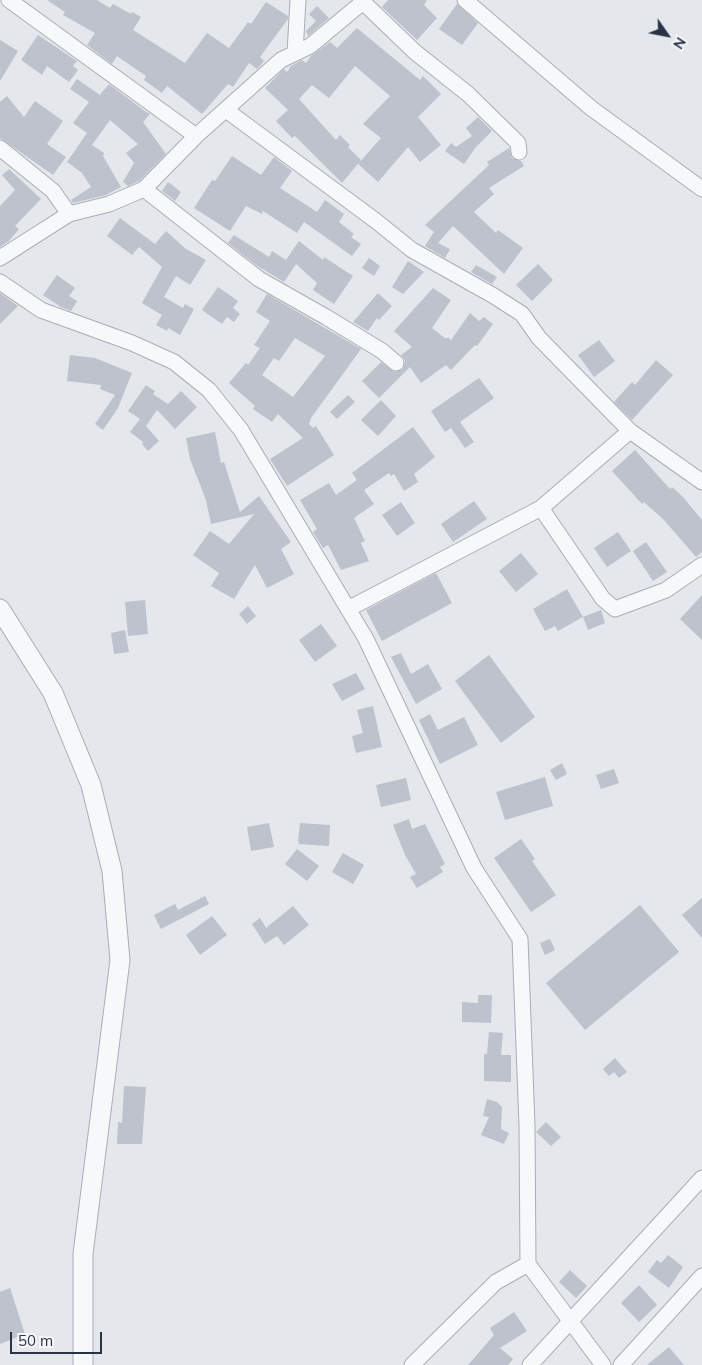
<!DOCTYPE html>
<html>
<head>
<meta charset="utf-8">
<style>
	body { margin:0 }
	#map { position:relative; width:702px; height:1365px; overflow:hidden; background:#e4e7ec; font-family:Mulish,sans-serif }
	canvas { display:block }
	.north { position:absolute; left:642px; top:10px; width:50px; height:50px; -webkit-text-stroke:4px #f4f6f9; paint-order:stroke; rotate:123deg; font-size:14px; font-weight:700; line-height:20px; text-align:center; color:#2a3346 }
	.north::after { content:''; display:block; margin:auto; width:18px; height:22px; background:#2a3346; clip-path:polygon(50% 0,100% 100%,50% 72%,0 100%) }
	.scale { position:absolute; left:10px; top:1332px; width:92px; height:22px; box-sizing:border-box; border:2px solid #2a3346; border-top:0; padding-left:6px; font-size:15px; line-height:18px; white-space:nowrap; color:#2a3346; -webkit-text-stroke:4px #f4f6f9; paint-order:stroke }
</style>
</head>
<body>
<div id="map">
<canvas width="702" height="1365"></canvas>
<div class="north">N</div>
<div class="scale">50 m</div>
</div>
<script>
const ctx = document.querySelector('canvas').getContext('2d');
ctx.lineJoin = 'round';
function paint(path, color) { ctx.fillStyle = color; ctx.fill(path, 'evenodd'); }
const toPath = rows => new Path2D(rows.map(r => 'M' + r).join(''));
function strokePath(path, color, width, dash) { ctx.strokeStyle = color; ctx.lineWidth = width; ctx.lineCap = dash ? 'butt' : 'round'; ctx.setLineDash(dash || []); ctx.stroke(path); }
const building = toPath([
	[47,0,97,0,110,8,113,4,131,14,132,12,141,17,133,30,185,63,207,33,229,48,248,22,251,24,266,2,288,16,288,19,260,57,264,61,260,66,257,69,249,63,233,87,228,84,202,114,167,86,162,93,144,80,146,76,117,56,112,64,87,45,95,33,63,15,65,12],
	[388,0,427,0,424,5,437,18,417,40,382,7],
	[457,4,478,23,462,45,439,29],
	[317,6,329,18,308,36,306,31,316,21,309,14],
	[357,28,420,80,423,76,441,94,418,117,441,145,420,162,408,147,378,182,358,164,381,138,363,124,390,96,355,66,329,98,312,85,299,99,336,140,340,135,350,145,348,147,361,160,342,183,295,136,292,138,276,121,288,110,265,88,284,69,287,72,291,66,302,60,306,63,311,56,330,42,337,48],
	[38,35,77,61,73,66,78,70,69,82,47,66,42,75,21,60],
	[0,40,18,51,0,81],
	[77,79,100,95,109,84,146,112,150,114,143,122,166,154,139,181,128,186,123,182,134,163,126,153,138,144,110,120,92,145,104,153,103,156,121,187,106,195,73,203,71,200,91,187,82,173,67,162,87,133,73,123,89,102,70,89],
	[7,96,24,117,35,101,63,121,47,144,66,157,53,175,0,138,0,102],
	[478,117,492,131,476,147,464,164,445,151,451,143,456,147,472,136,466,128],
	[509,148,512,158,521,161,524,166,489,188,494,194,474,212,496,233,498,230,523,248,504,274,453,226,438,243,450,249,445,258,425,246,434,232,425,225,489,165,487,162],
	[232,156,261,175,274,157,292,171,280,188,317,212,325,200,344,214,339,222,354,234,351,237,361,244,352,256,304,222,297,233,263,211,262,214,246,206,230,231,194,208,212,180,215,181],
	[9,169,41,199,15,226,19,229,9,241,0,247,0,206,15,190,2,175],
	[168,182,181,192,175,201,162,191],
	[120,218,155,244,166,231,186,249,206,260,190,285,176,276,164,297,183,308,185,304,194,309,180,335,168,328,167,331,156,325,162,315,142,303,162,267,139,247,132,255,107,236],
	[234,235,269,257,272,251,286,260,299,241,323,260,324,257,353,276,334,304,313,290,317,283,296,264,284,282,256,265,228,243],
	[369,258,380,266,374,276,362,268],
	[408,261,424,272,403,294,392,287],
	[538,264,553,280,532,301,516,285],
	[476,265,497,277,492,284,471,272],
	[57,275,75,288,69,296,77,301,71,311,61,307,43,295],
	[218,287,238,301,233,308,240,314,234,322,227,317,222,324,202,310],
	[433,288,451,300,432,328,446,339,448,337,451,340,470,313,479,321,484,317,493,324,477,346,475,345,451,370,446,365,421,383,410,367,379,398,362,381,381,362,394,372,403,369,405,360,401,355,412,347,394,331],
	[0,293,18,306,0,324],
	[378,293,392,306,379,320,377,318,368,331,353,322],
	[267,294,361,349,311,418,309,424,313,428,316,426,334,455,287,486,270,459,303,438,278,414,272,422,253,409,255,406,229,383,246,363,248,365,260,348,254,345,270,321,256,312],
	[295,338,325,356,293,397,262,375,274,358,279,361],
	[599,340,615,361,594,377,578,355],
	[70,355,95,358,132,373,118,408,103,430,95,424,115,395,100,389,101,385,67,381],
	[656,360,673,375,632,420,614,402,632,382,635,385],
	[479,378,494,398,460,422,474,442,465,448,451,428,445,432,431,411],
	[146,385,155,391,153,394,168,404,181,391,197,407,175,429,157,410,146,426,159,441,148,451,142,444,143,442,130,432,140,419,128,411],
	[348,395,355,402,337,419,330,412],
	[381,400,396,416,378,436,361,420],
	[413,427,435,457,414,474,418,482,404,491,394,474,391,476,389,473,364,490,374,504,354,518,365,541,361,543,369,561,341,570,328,545,323,548,313,532,317,529,300,500,329,483,336,495,357,480,352,473],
	[215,432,221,463,224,462,240,512,259,496,291,542,281,549,294,574,267,588,255,565,234,599,211,586,219,573,193,555,210,531,229,544,254,514,211,524,206,500,190,459,186,438],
	[635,450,670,489,672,487,683,497,702,520,702,552,696,557,664,520,644,502,642,504,612,471],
	[474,501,487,519,453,542,441,524],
	[401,502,415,523,397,536,382,515],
	[618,532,631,551,607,567,594,548],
	[646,542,667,572,653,581,633,551],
	[521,553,538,574,516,592,499,571],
	[436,573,452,603,382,641,366,610],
	[567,589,583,617,601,610,605,623,588,630,583,617,558,631,555,626,545,631,533,609],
	[702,595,702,640,680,619],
	[145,600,148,634,128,636,125,602],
	[248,606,256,616,247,624,239,614],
	[321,624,337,646,315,662,299,640],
	[125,630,129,652,114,654,111,633],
	[401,653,411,674,428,664,442,689,416,704,391,657],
	[489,655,535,717,501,743,455,681],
	[356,673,365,689,342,701,332,684],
	[373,706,382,747,356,753,352,736,363,733,357,710],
	[430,714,438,730,464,717,478,745,440,764,419,720],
	[562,763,567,774,556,780,550,770],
	[614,769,619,783,601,789,596,775],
	[545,777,553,806,505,820,496,792],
	[406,778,411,800,381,807,376,785],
	[409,819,412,829,425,824,445,864,440,867,443,872,417,888,410,877,416,874,405,855,393,825],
	[269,823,274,847,251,851,247,827],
	[300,823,330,825,329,846,298,844,300,842,298,842],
	[521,839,535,859,532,861,556,895,531,912,494,858],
	[297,849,319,866,307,881,285,864],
	[343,853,364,865,353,884,332,872],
	[205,896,209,904,161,929,154,915,175,904,178,910],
	[702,898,702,938,682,915],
	[640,905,679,952,585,1030,546,983],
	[293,906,309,925,284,945,277,936,265,944,252,924,260,918,266,928],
	[212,916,227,935,200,955,186,935],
	[550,939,555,950,545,955,540,943],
	[478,995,492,995,491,1023,462,1022,462,1002,478,1003],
	[489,1032,503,1033,501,1055,511,1055,511,1082,484,1081,484,1054,487,1054],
	[615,1058,627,1072,619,1078,614,1072,609,1076,603,1069],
	[124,1086,146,1087,142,1144,117,1144,118,1122,122,1123],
	[487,1099,497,1102,502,1107,501,1129,509,1133,504,1144,481,1135,489,1117,483,1116],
	[546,1122,561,1137,551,1146,536,1132],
	[668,1255,683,1267,669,1288,648,1272,657,1260,661,1263],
	[570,1270,587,1286,576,1298,559,1282],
	[639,1285,657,1305,639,1322,621,1303],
	[10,1288,25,1334,0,1344,0,1292],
	[514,1312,527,1331,500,1348,513,1359,508,1365,468,1365,494,1335,490,1328],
	[669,1347,684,1365,647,1365]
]);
const minor = toPath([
	[9,0,196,136],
	[465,0,591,108,702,189],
	[295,53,298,0],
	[226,110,376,221,412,250,494,296,522,314,539,338,630,431,702,482],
	[0,148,53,191,69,214],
	[144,189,259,279,326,317,382,351,396,363],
	[0,258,69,214,109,204,144,189,196,136,281,60,310,46,363,2,415,52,468,94,518,143,519,152],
	[0,282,41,310,132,343,174,362,209,390,241,430,366,639,474,868,520,939,527,1126,528,1264,603,1365],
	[541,508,603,599,615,609,666,590,702,565],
	[348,609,541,508,630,431],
	[412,1365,496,1282,528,1264],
	[530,1365,702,1178],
	[621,1365,702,1276]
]);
const tertiary = toPath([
	[0,609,53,693,91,785,112,871,120,960,83,1254,83,1365]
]);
paint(building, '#bdc2cc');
strokePath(minor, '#a8adb7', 17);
strokePath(tertiary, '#a8adb7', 21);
strokePath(minor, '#f7f8fa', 15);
strokePath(tertiary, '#f7f8fa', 19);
</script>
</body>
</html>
